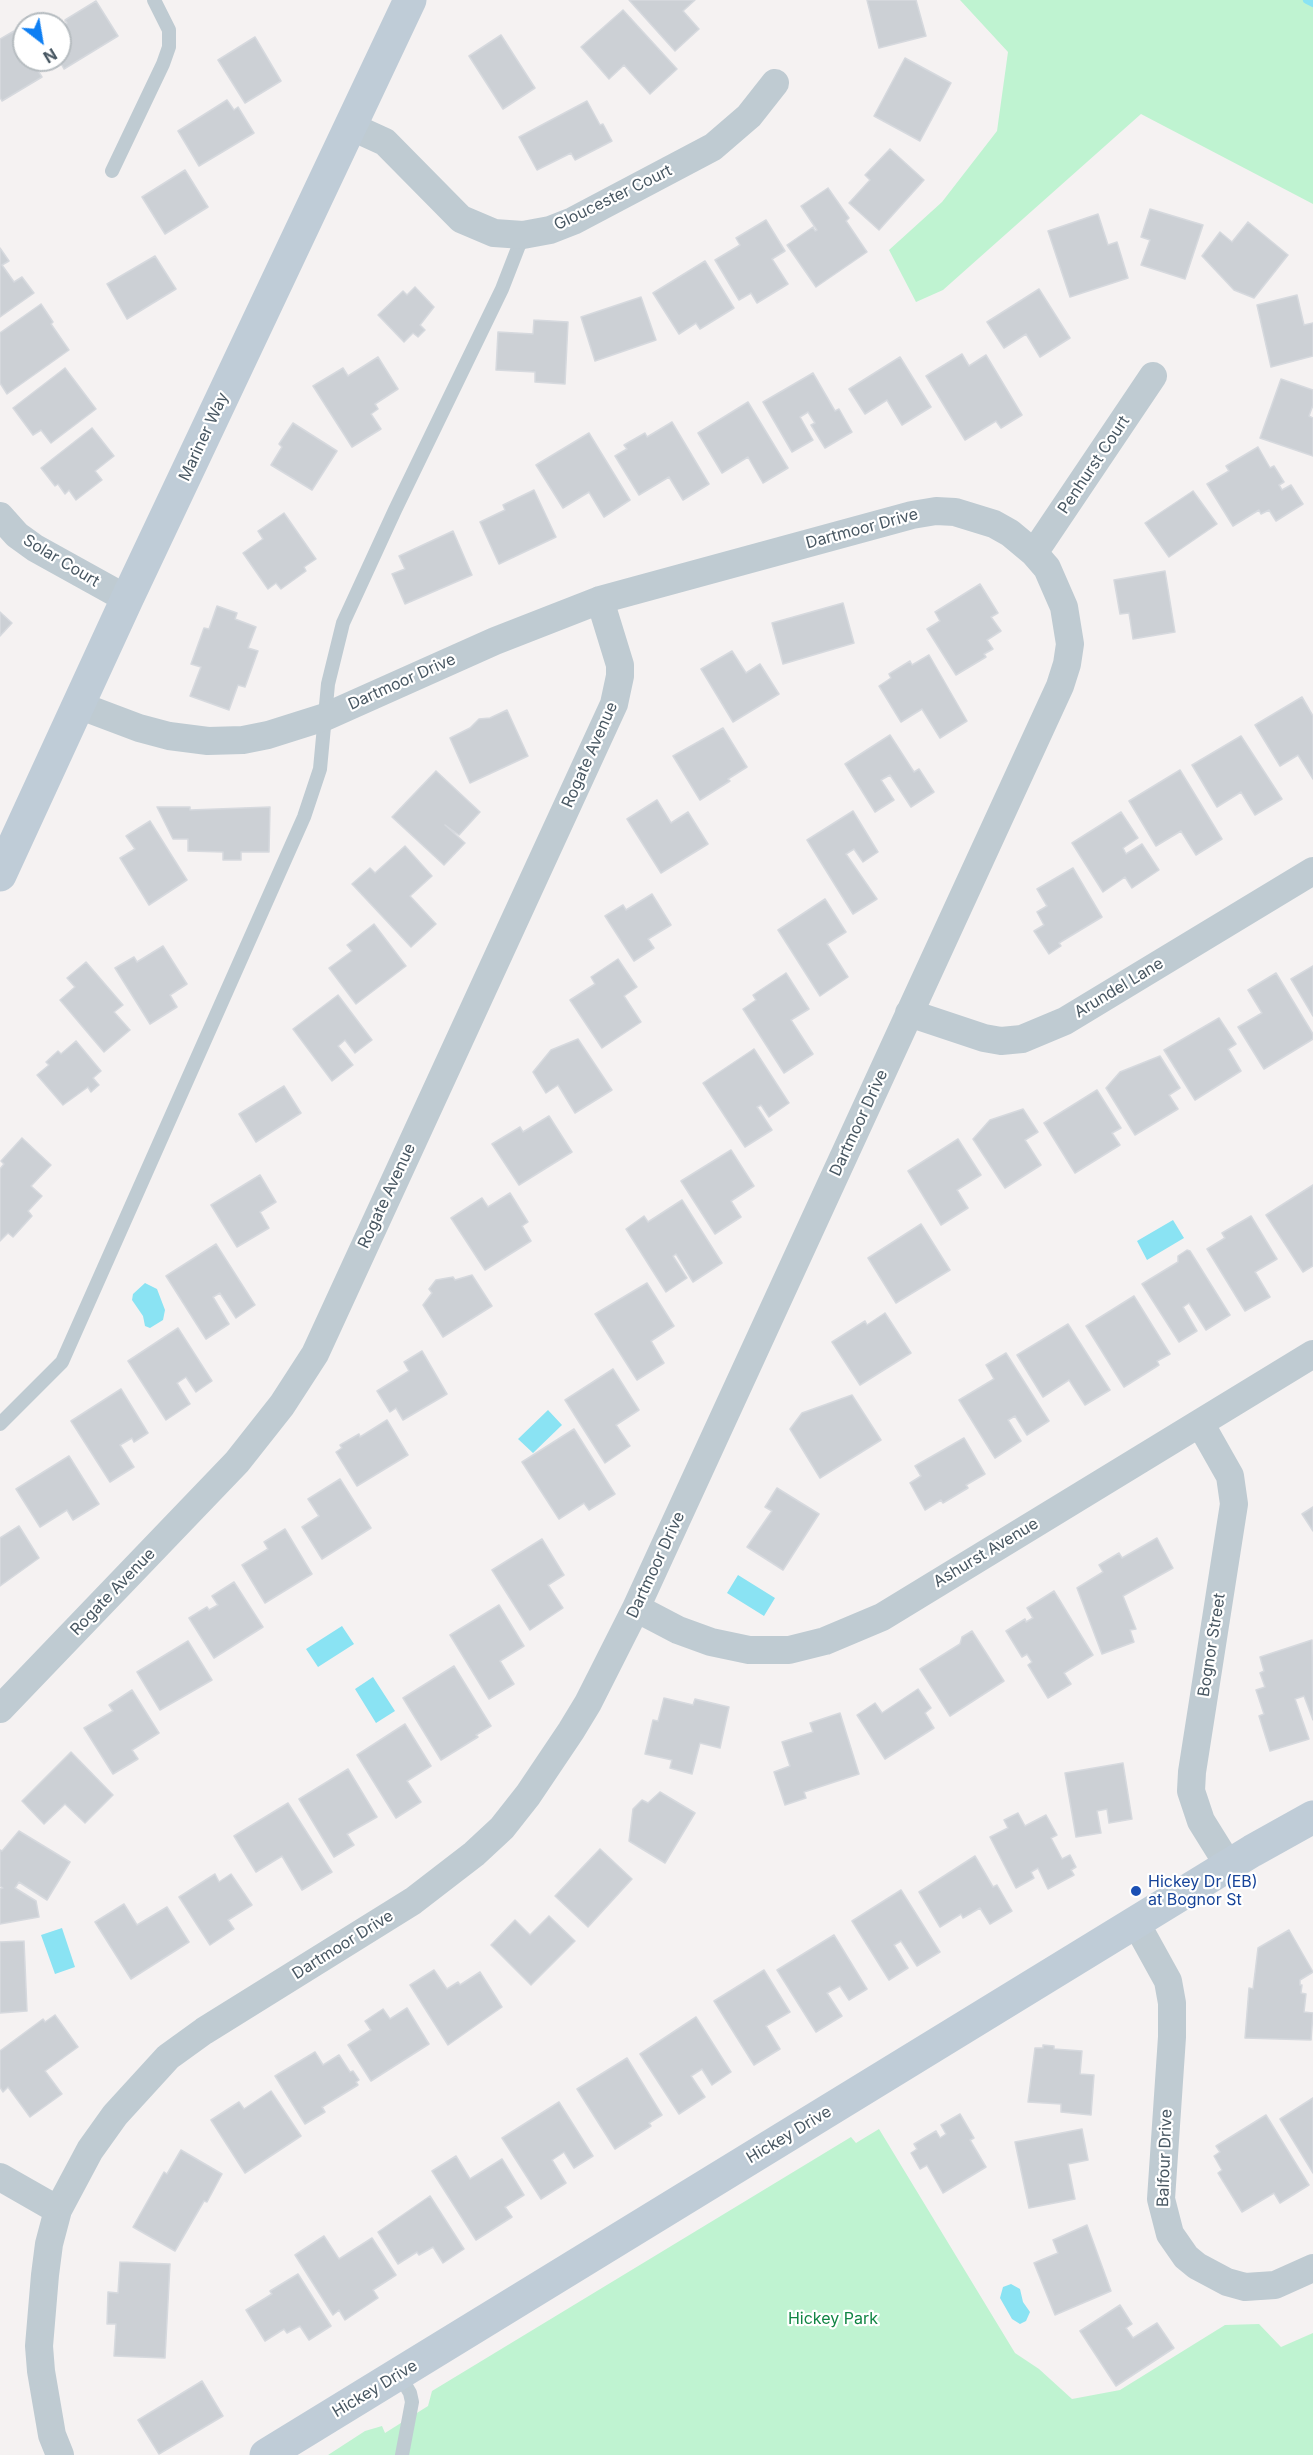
<!DOCTYPE html>
<html>
<head>
<meta charset="utf-8">
<style>
	body { margin:0 }
	#map { position:relative; width:1313px; height:2455px; overflow:hidden; background:#f5f2f2; font-family:Inter,sans-serif }
	canvas { display:block }
	.north { position:absolute; left:12px; top:12px; width:60px; height:60px; box-sizing:border-box; background:#fff; border:2px solid #b6bcc0; border-radius:50%; rotate:149deg; font-size:16px; font-weight:700; line-height:24px; text-align:center; color:#485762 }
	.north::after { content:''; display:block; margin:auto; width:21px; height:27px; background:#0e7ff3; clip-path:polygon(50% 0,100% 100%,50% 72%,0 100%) }
</style>
</head>
<body>
<div id="map">
<canvas width="1313" height="2455"></canvas>
<div class="north">N</div>
</div>
<script>
const ctx = document.querySelector('canvas').getContext('2d');
ctx.lineJoin = 'round';
function paint(path, color) { ctx.fillStyle = color; ctx.fill(path, 'evenodd'); }
const toPath = rows => new Path2D(rows.map(r => 'M' + r).join(''));
function strokePath(path, color, width, dash) { ctx.strokeStyle = color; ctx.lineWidth = width; ctx.lineCap = dash ? 'butt' : 'round'; ctx.setLineDash(dash || []); ctx.stroke(path); }
function drawText(font, color, halo, rows, align = 'center') {
  ctx.font = font + ' Inter,sans-serif'; ctx.lineWidth = 4.5; ctx.setLineDash([]); ctx.textBaseline = 'middle'; ctx.strokeStyle = halo; ctx.fillStyle = color; for (const [text, x, y, turn = 0] of rows) {
    ctx.save(); ctx.translate(x, y); ctx.rotate((+turn || 0) * Math.PI / 180); ctx.textAlign = isNaN(turn) ? turn : align; if (halo) ctx.strokeText(text, 0, 0); ctx.fillText(text, 0, 0); ctx.restore();
  }
}
const green = toPath([
	[960,0,1313,0,1313,204,1141,114,943,290,916,302,889,250,942,202,997,131,1008,52],
	[879,2129,1015,2353,1039,2369,1072,2399,1120,2390,1225,2325,1259,2324,1281,2347,1313,2333,1313,2455,328,2455,365,2431,382,2426,385,2433,428,2406,432,2391,851,2137,856,2143]
]);
const water = toPath([
	[1173,1220,1184,1238,1147,1260,1137,1241],
	[145,1283,157,1289,165,1310,163,1320,150,1328,145,1326,143,1316,132,1300,133,1294],
	[548,1410,562,1425,533,1453,518,1439],
	[738,1575,775,1598,764,1616,727,1593],
	[342,1626,354,1644,318,1667,306,1649],
	[373,1677,395,1711,376,1723,355,1689],
	[62,1928,75,1967,55,1974,41,1935],
	[1011,2284,1020,2289,1023,2302,1030,2312,1026,2321,1020,2324,1012,2319,1000,2298,1003,2287]
]);
const stream = toPath([
	[1307,0,1313,3]
]);
const building = toPath([
	[629,0,695,0,683,11,699,29,675,51,629,0],
	[867,0,916,0,926,36,879,48,867,0],
	[96,1,118,36,64,69,59,60,60,27,67,23,65,20,96,1],
	[623,10,677,69,650,94,624,65,609,79,581,47,623,10],
	[14,31,24,48,24,60,31,60,42,77,2,101,0,97,0,39,14,31],
	[501,35,535,88,503,109,469,56,501,35],
	[255,37,281,81,245,103,218,60,255,37],
	[905,58,951,83,920,141,874,116,905,58],
	[227,100,234,110,238,107,254,133,199,166,178,131,227,100],
	[587,101,600,125,603,124,612,141,575,160,571,153,537,170,519,137,587,101],
	[890,149,924,180,879,230,849,203,870,180,865,175,890,149],
	[185,170,208,207,165,234,142,197,185,170],
	[828,188,849,218,846,221,867,252,816,287,787,245,813,227,815,231,817,230,801,206,828,188],
	[1150,209,1203,225,1185,279,1141,265,1150,240,1141,237,1150,209],
	[1098,214,1108,245,1117,242,1128,278,1070,297,1048,231,1098,214],
	[766,220,785,251,772,259,788,284,757,303,751,293,739,300,715,260,740,245,736,238,766,220],
	[1248,222,1288,255,1254,298,1234,290,1202,256,1220,232,1232,242,1248,222],
	[0,248,9,261,2,265,14,282,22,277,34,293,0,317,0,248],
	[155,256,176,289,127,319,107,284,155,256],
	[705,261,734,308,700,329,696,323,679,334,653,293,705,261],
	[415,287,434,307,420,325,425,330,418,337,413,333,404,342,378,315,403,291,407,295,415,287],
	[1039,289,1070,338,1040,357,1026,334,1004,348,987,322,1039,289],
	[1297,295,1304,325,1313,323,1313,356,1271,367,1257,305,1297,295],
	[641,297,656,340,595,361,581,317,641,297],
	[41,304,53,322,51,324,69,350,7,394,0,383,0,333,41,304],
	[534,320,568,322,565,384,535,382,535,372,496,370,498,332,533,334,534,320],
	[962,354,969,366,986,355,1022,415,1001,428,996,421,965,440,926,376,962,354],
	[378,357,398,389,375,404,378,409,371,414,381,429,352,447,313,386,343,368,348,376,378,357],
	[900,357,931,407,902,425,887,400,865,414,849,389,900,357],
	[65,368,96,409,51,443,41,430,33,435,13,408,65,368],
	[813,373,835,411,839,409,852,432,825,448,811,425,815,423,808,412,800,417,813,440,792,452,763,402,813,373],
	[1281,379,1313,390,1313,405,1309,416,1313,418,1313,456,1260,438,1281,379],
	[748,402,788,468,763,483,748,457,722,473,698,433,748,402],
	[672,422,709,484,683,500,669,477,639,495,615,456,627,449,624,445,645,433,647,437,672,422],
	[293,423,337,451,312,490,271,465,282,447,279,444,293,423],
	[92,428,114,456,95,471,102,480,76,500,69,490,65,494,58,484,55,486,41,468,92,428],
	[589,433,630,500,604,517,589,492,563,508,536,465,589,433],
	[1258,447,1270,468,1274,466,1284,482,1279,485,1282,490,1291,485,1303,504,1276,521,1269,510,1261,514,1259,510,1233,526,1207,484,1229,471,1226,466,1258,447],
	[534,490,556,537,499,564,480,522,505,510,503,505,534,490],
	[1193,491,1217,524,1169,557,1145,523,1193,491],
	[284,513,316,559,304,567,306,571,281,589,276,583,268,589,243,553,263,539,258,531,284,513],
	[453,531,472,575,405,604,392,574,405,569,399,556,453,531],
	[1165,571,1175,632,1133,639,1129,613,1120,614,1114,580,1165,571],
	[980,584,998,613,991,617,1001,631,987,640,993,649,984,654,986,657,956,675,927,629,940,621,935,612,980,584],
	[843,603,854,643,783,664,772,623,843,603],
	[217,606,237,613,235,619,256,627,248,648,258,651,245,687,238,685,229,710,190,696,201,667,191,664,204,628,209,629,217,606],
	[0,612,12,623,0,636,0,612],
	[732,651,746,673,760,664,779,694,733,722,701,669,732,651],
	[929,655,967,721,940,738,922,709,901,722,879,686,891,678,889,674,910,661,912,665,929,655],
	[1302,697,1313,716,1313,779,1298,755,1280,766,1255,725,1302,697],
	[507,710,528,756,470,783,450,738,470,728,479,719,490,718,507,710],
	[723,728,747,767,728,779,730,781,700,800,673,756,723,728],
	[890,735,914,772,919,769,934,792,911,807,890,775,881,780,894,800,875,812,845,764,890,735],
	[1241,736,1282,799,1255,815,1241,792,1217,807,1192,765,1241,736],
	[1180,770,1222,839,1196,855,1181,831,1156,846,1129,801,1180,770],
	[436,771,480,812,459,835,445,825,465,843,444,865,392,817,436,771],
	[657,800,671,823,688,812,708,844,661,873,627,819,657,800],
	[157,807,190,807,190,810,270,807,269,852,241,852,241,860,223,860,223,852,188,851,188,839,173,839,157,807],
	[853,811,878,852,863,862,854,849,846,854,877,899,853,914,807,840,853,811],
	[1121,812,1138,838,1123,848,1126,854,1142,844,1159,870,1132,888,1125,877,1103,892,1072,843,1121,812],
	[150,821,187,880,149,905,120,858,135,849,126,836,150,821],
	[405,846,432,876,410,896,436,924,411,947,352,884,370,868,375,873,405,846],
	[1073,868,1102,917,1059,943,1061,946,1049,954,1034,931,1044,925,1037,912,1047,906,1037,889,1073,868],
	[652,894,671,925,648,939,654,948,634,961,605,916,623,905,626,910,652,894],
	[825,899,846,932,827,944,848,977,820,996,778,930,825,899],
	[374,924,406,966,356,1004,329,968,352,951,347,945,374,924],
	[163,946,187,984,170,995,177,1007,150,1024,115,968,134,957,137,962,163,946],
	[618,959,637,987,624,996,641,1022,602,1048,570,1000,595,984,591,977,618,959],
	[86,962,123,1005,114,1012,130,1030,104,1052,60,1000,75,987,67,978,86,962],
	[1313,966,1313,1016,1291,979,1313,966],
	[786,973,809,1009,791,1020,813,1054,784,1073,743,1009,756,1000,753,995,786,973],
	[1276,973,1313,1034,1313,1039,1264,1069,1238,1027,1262,1013,1248,990,1276,973],
	[338,995,372,1040,355,1053,345,1040,338,1046,353,1065,332,1081,293,1029,338,995],
	[1219,1018,1236,1044,1228,1049,1241,1071,1195,1100,1164,1050,1219,1018],
	[578,1039,612,1090,575,1113,558,1085,546,1093,533,1072,551,1050,578,1039],
	[76,1041,101,1071,93,1078,99,1085,91,1092,88,1087,63,1105,37,1075,49,1065,46,1062,58,1051,61,1054,76,1041],
	[754,1049,789,1103,769,1117,761,1105,757,1107,772,1130,745,1147,703,1083,754,1049],
	[1160,1056,1180,1088,1169,1095,1178,1109,1135,1135,1106,1088,1120,1072,1160,1056],
	[284,1086,301,1113,256,1142,239,1114,284,1086],
	[1097,1090,1121,1128,1112,1133,1120,1145,1075,1173,1044,1123,1097,1090],
	[1023,1109,1038,1132,1025,1140,1041,1165,1005,1188,973,1139,990,1120,1023,1109],
	[549,1116,572,1152,519,1185,492,1144,520,1127,523,1132,549,1116],
	[22,1138,51,1165,31,1186,42,1196,28,1211,32,1216,13,1237,8,1233,0,1241,0,1169,4,1164,1,1161,22,1138],
	[958,1139,981,1175,957,1190,968,1208,941,1225,908,1171,958,1139],
	[731,1150,754,1186,731,1201,741,1217,715,1234,681,1181,731,1150],
	[260,1175,276,1202,260,1212,269,1228,237,1247,211,1205,260,1175],
	[1313,1185,1313,1266,1303,1272,1266,1215,1313,1185],
	[510,1193,528,1222,522,1226,531,1241,485,1270,451,1218,482,1198,488,1207,510,1193],
	[682,1200,722,1263,693,1282,676,1254,673,1256,687,1278,666,1292,626,1229,644,1216,648,1222,682,1200],
	[1251,1216,1277,1259,1255,1272,1270,1297,1245,1311,1207,1249,1225,1238,1222,1233,1251,1216],
	[921,1224,950,1270,896,1303,868,1258,921,1224],
	[216,1244,255,1305,236,1318,220,1293,213,1297,229,1324,206,1339,166,1276,216,1244],
	[1187,1250,1190,1251,1230,1315,1206,1330,1189,1303,1183,1307,1197,1331,1179,1342,1142,1284,1178,1262,1178,1256,1187,1250],
	[472,1275,492,1306,443,1337,423,1305,432,1293,429,1289,436,1280,453,1277,455,1280,472,1275],
	[647,1283,674,1326,651,1341,664,1363,637,1380,595,1314,647,1283],
	[1134,1296,1170,1354,1157,1361,1159,1365,1124,1387,1086,1326,1134,1296],
	[885,1313,911,1353,860,1385,832,1342,865,1321,867,1325,885,1313],
	[1068,1324,1110,1390,1085,1405,1069,1380,1043,1397,1017,1355,1068,1324],
	[178,1328,212,1381,196,1392,186,1377,177,1383,190,1404,166,1420,128,1361,178,1328],
	[422,1351,447,1394,403,1420,396,1408,390,1412,377,1391,409,1371,404,1362,422,1351],
	[1006,1353,1049,1421,1027,1435,1015,1416,1008,1420,1021,1441,995,1458,959,1400,994,1379,986,1365,1006,1353],
	[613,1369,639,1410,616,1425,630,1446,605,1463,565,1400,613,1369],
	[121,1389,148,1433,134,1442,132,1438,120,1445,134,1467,110,1482,71,1421,121,1389],
	[852,1395,881,1440,820,1478,790,1429,802,1413,852,1395],
	[387,1420,408,1455,357,1486,336,1452,342,1448,340,1445,359,1434,360,1437,387,1420],
	[574,1429,615,1494,589,1510,584,1503,559,1519,522,1462,574,1429],
	[964,1438,985,1474,966,1485,968,1488,943,1503,941,1500,925,1510,910,1483,921,1476,915,1466,964,1438],
	[69,1456,99,1504,73,1520,67,1510,40,1527,16,1489,69,1456],
	[340,1479,371,1528,322,1559,302,1527,319,1516,308,1499,340,1479],
	[777,1488,819,1514,783,1570,747,1547,772,1511,765,1507,777,1488],
	[1313,1507,1313,1531,1302,1514,1313,1507],
	[19,1526,39,1558,0,1586,0,1538,19,1526],
	[285,1529,312,1574,265,1603,242,1565,268,1549,264,1542,285,1529],
	[1157,1538,1173,1568,1123,1596,1136,1629,1130,1630,1134,1642,1102,1654,1077,1588,1103,1572,1099,1565,1119,1553,1122,1558,1157,1538],
	[542,1539,564,1575,548,1585,563,1608,530,1630,492,1570,542,1539],
	[234,1582,263,1627,214,1658,189,1618,207,1607,209,1610,218,1605,212,1596,234,1582],
	[1054,1591,1093,1655,1064,1673,1071,1684,1048,1698,1028,1665,1032,1662,1027,1654,1022,1657,1006,1631,1025,1619,1026,1622,1033,1618,1027,1608,1054,1591],
	[499,1605,524,1646,500,1661,514,1684,489,1699,450,1635,499,1605],
	[972,1631,1004,1681,950,1716,920,1669,960,1644,962,1637,972,1631],
	[1312,1640,1313,1720,1304,1696,1295,1699,1309,1739,1270,1751,1259,1716,1264,1714,1256,1690,1265,1687,1260,1673,1264,1671,1260,1657,1312,1640],
	[188,1641,212,1680,160,1710,137,1672,188,1641],
	[454,1666,491,1726,476,1735,478,1737,441,1760,403,1698,454,1666],
	[918,1689,931,1708,925,1713,934,1728,885,1759,857,1715,875,1703,882,1713,918,1689],
	[132,1690,159,1733,132,1750,138,1759,113,1774,84,1728,113,1711,109,1705,132,1690],
	[664,1698,693,1705,695,1699,729,1707,720,1748,700,1743,692,1774,670,1768,672,1760,645,1754,653,1720,658,1721,664,1698],
	[840,1713,859,1774,804,1792,806,1798,785,1805,774,1772,790,1766,782,1742,813,1732,810,1723,840,1713],
	[405,1724,431,1766,407,1781,421,1802,396,1818,357,1755,405,1724],
	[71,1752,113,1795,85,1823,65,1804,44,1824,22,1801,71,1752],
	[1123,1763,1132,1819,1109,1823,1107,1809,1097,1811,1101,1833,1076,1837,1065,1773,1123,1763],
	[348,1769,377,1817,347,1834,354,1845,334,1857,299,1799,348,1769],
	[660,1792,695,1813,665,1863,629,1841,633,1809,642,1800,648,1803,660,1792],
	[288,1803,332,1872,302,1890,282,1856,256,1872,234,1836,288,1803],
	[1018,1813,1025,1826,1046,1815,1057,1835,1051,1838,1062,1859,1070,1855,1076,1867,1071,1870,1074,1875,1048,1889,1038,1868,1031,1872,1034,1878,1016,1888,990,1837,1008,1828,1004,1820,1018,1813],
	[19,1831,70,1862,47,1900,19,1882,15,1888,36,1901,39,1917,0,1924,0,1889,3,1888,0,1886,0,1850,2,1851,19,1831],
	[600,1849,632,1879,588,1927,555,1896,600,1849],
	[975,1856,993,1887,997,1885,1012,1911,990,1924,980,1908,963,1918,961,1914,940,1927,919,1892,975,1856],
	[215,1874,219,1882,231,1874,252,1905,228,1920,234,1929,210,1945,179,1897,215,1874],
	[901,1890,940,1952,917,1966,901,1941,894,1945,908,1968,889,1980,852,1921,901,1890],
	[124,1904,137,1925,167,1907,189,1942,131,1979,95,1922,124,1904],
	[549,1916,575,1941,531,1985,491,1945,515,1920,530,1935,549,1916],
	[1289,1930,1313,1972,1300,1980,1300,1985,1302,1985,1301,1993,1306,1994,1304,2012,1313,2013,1311,2040,1245,2038,1249,1988,1253,1989,1258,1948,1289,1930],
	[834,1935,867,1989,849,2000,840,1986,827,1993,842,2016,816,2032,777,1970,834,1935],
	[24,1941,27,2011,0,2013,0,1942,24,1941],
	[434,1970,447,1989,458,1982,460,1985,480,1972,502,2007,448,2045,410,1985,434,1970],
	[764,1970,790,2012,766,2026,780,2049,754,2065,714,2001,764,1970],
	[407,2008,429,2044,371,2081,348,2045,371,2030,365,2021,383,2009,390,2019,407,2008],
	[55,2015,78,2047,45,2071,62,2094,30,2117,8,2087,3,2092,0,2087,0,2051,43,2019,45,2022,55,2015],
	[696,2017,731,2072,712,2085,702,2069,691,2076,705,2097,679,2114,640,2054,696,2017],
	[1043,2045,1054,2046,1054,2049,1082,2051,1080,2074,1094,2075,1091,2115,1061,2112,1061,2104,1028,2102,1035,2048,1043,2048,1043,2045],
	[315,2052,323,2065,339,2055,350,2072,353,2071,359,2080,356,2082,358,2085,322,2107,325,2112,305,2124,275,2076,315,2052],
	[627,2058,662,2115,649,2123,651,2126,615,2149,577,2089,627,2058],
	[271,2091,301,2136,245,2173,211,2120,239,2102,244,2109,271,2091],
	[1313,2098,1313,2173,1280,2119,1313,2098],
	[559,2102,593,2156,574,2168,564,2152,552,2160,566,2183,541,2199,502,2138,559,2102],
	[960,2114,974,2138,970,2140,986,2167,943,2193,927,2165,920,2169,911,2153,917,2149,914,2144,936,2131,940,2138,946,2134,941,2125,960,2114],
	[1266,2115,1309,2185,1280,2203,1274,2193,1242,2212,1218,2173,1222,2170,1214,2156,1220,2152,1216,2146,1266,2115],
	[1082,2129,1088,2160,1068,2164,1075,2199,1029,2208,1015,2142,1082,2129],
	[181,2150,222,2174,207,2202,204,2201,175,2251,133,2227,164,2172,167,2174,181,2150],
	[456,2156,470,2179,502,2159,524,2195,505,2207,512,2217,476,2240,432,2171,456,2156],
	[430,2196,464,2249,443,2263,433,2247,419,2255,417,2252,398,2264,378,2232,430,2196],
	[1087,2225,1111,2291,1055,2315,1034,2263,1058,2253,1053,2240,1087,2225],
	[324,2236,339,2259,372,2238,396,2275,373,2290,378,2298,345,2320,339,2310,333,2315,295,2255,324,2236],
	[120,2262,170,2264,165,2358,114,2356,116,2324,107,2324,108,2292,118,2293,120,2262],
	[298,2274,331,2326,309,2340,300,2326,287,2333,284,2329,265,2341,246,2310,272,2294,270,2291,298,2274],
	[1120,2305,1132,2324,1126,2328,1133,2338,1157,2323,1174,2348,1116,2386,1080,2331,1120,2305],
	[202,2381,223,2416,159,2454,138,2420,202,2381]
]);
const lane = toPath([
	[112,171,163,64,169,47,169,30,154,0],
	[0,1424,62,1362,304,817,320,769,328,684,343,623,395,510,502,289,523,235],
	[399,2374,410,2393,412,2402,402,2455]
]);
const street = toPath([
	[350,126,385,142,461,219,494,233,523,235,550,230,573,221,713,147,749,116,775,83],
	[0,516,17,535,35,548,127,599],
	[1034,553,1153,376],
	[909,1013,984,1038,1001,1041,1022,1039,1065,1021,1313,871],
	[1200,1423,1230,1476,1234,1504,1192,1772,1191,1791,1201,1821,1229,1866],
	[636,1608,678,1630,711,1642,749,1650,789,1650,825,1641,882,1617,1313,1354],
	[0,1709,237,1462,282,1405,315,1354,614,704,620,676,620,665,600,600],
	[1136,1923,1168,1981,1172,2003,1172,2037,1161,2199,1170,2234,1186,2257,1197,2266,1227,2282,1245,2287,1275,2285,1313,2268],
	[0,2177,58,2210],
	[60,2455,52,2435,41,2371,39,2346,45,2275,49,2244,58,2210,90,2150,115,2115,168,2057,204,2031,413,1901,474,1854,502,1828,528,1795,571,1731,588,1703,636,1608,1060,686,1067,664,1070,644,1064,607,1047,568,1034,553,1010,533,994,524,955,512,936,511,912,515,600,600,495,641,325,717,268,735,243,740,208,741,169,736,139,728,78,705]
]);
const secondary = toPath([
	[0,875,127,599,410,0],
	[266,2455,1252,1851,1313,1817]
]);
const markers = [
	[1136,1891,6,"#1a4fb4"]
];
const streetNames = [
	["Gloucester Court",613,198,-26],
	["Mariner Way",204,437,-65],
	["Penhurst Court",1094,465,-56],
	["Dartmoor Drive",862,529,-15],
	["Solar Court",61,561,31],
	["Dartmoor Drive",402,682,-24],
	["Rogate Avenue",590,755,-66],
	["Arundel Lane",1119,988,-31],
	["Dartmoor Drive",859,1123,-65],
	["Rogate Avenue",387,1196,-65],
	["Ashurst Avenue",986,1553,-31],
	["Dartmoor Drive",656,1565,-65],
	["Rogate Avenue",113,1592,-46],
	["Bognor Street",1212,1645,-81],
	["Dartmoor Drive",343,1945,-32],
	["Hickey Drive",789,2135,-31],
	["Balfour Drive",1165,2158,-88],
	["Hickey Drive",375,2389,-31]
];
const transitNames = [
	["Hickey Dr (EB)",1148,1882],
	["at Bognor St",1148,1900]
];
const parkNames = [
	["Hickey Park",833,2319]
];
paint(green, '#bff3d1');
paint(water, '#8ae3f3');
strokePath(stream, '#8ae3f3', 8);
paint(building, '#ccd0d5');
strokePath(building, '#d6d9de', 1.5);
strokePath(lane, '#bfcbd2', 14);
strokePath(street, '#bfcbd2', 28);
strokePath(secondary, '#bfccd7', 33);
for (const [x, y, r, color] of markers) { const dot = new Path2D(); dot.arc(x, y, r, 0, 2 * Math.PI); ctx.fillStyle = color; ctx.fill(dot); strokePath(dot, '#fff', 2); }
drawText('16px', '#485762', '#fff', streetNames);
drawText('16px', '#164399', '#fff', transitNames, 'left');
drawText('16px', '#118544', '#fff', parkNames);
</script>
</body>
</html>
